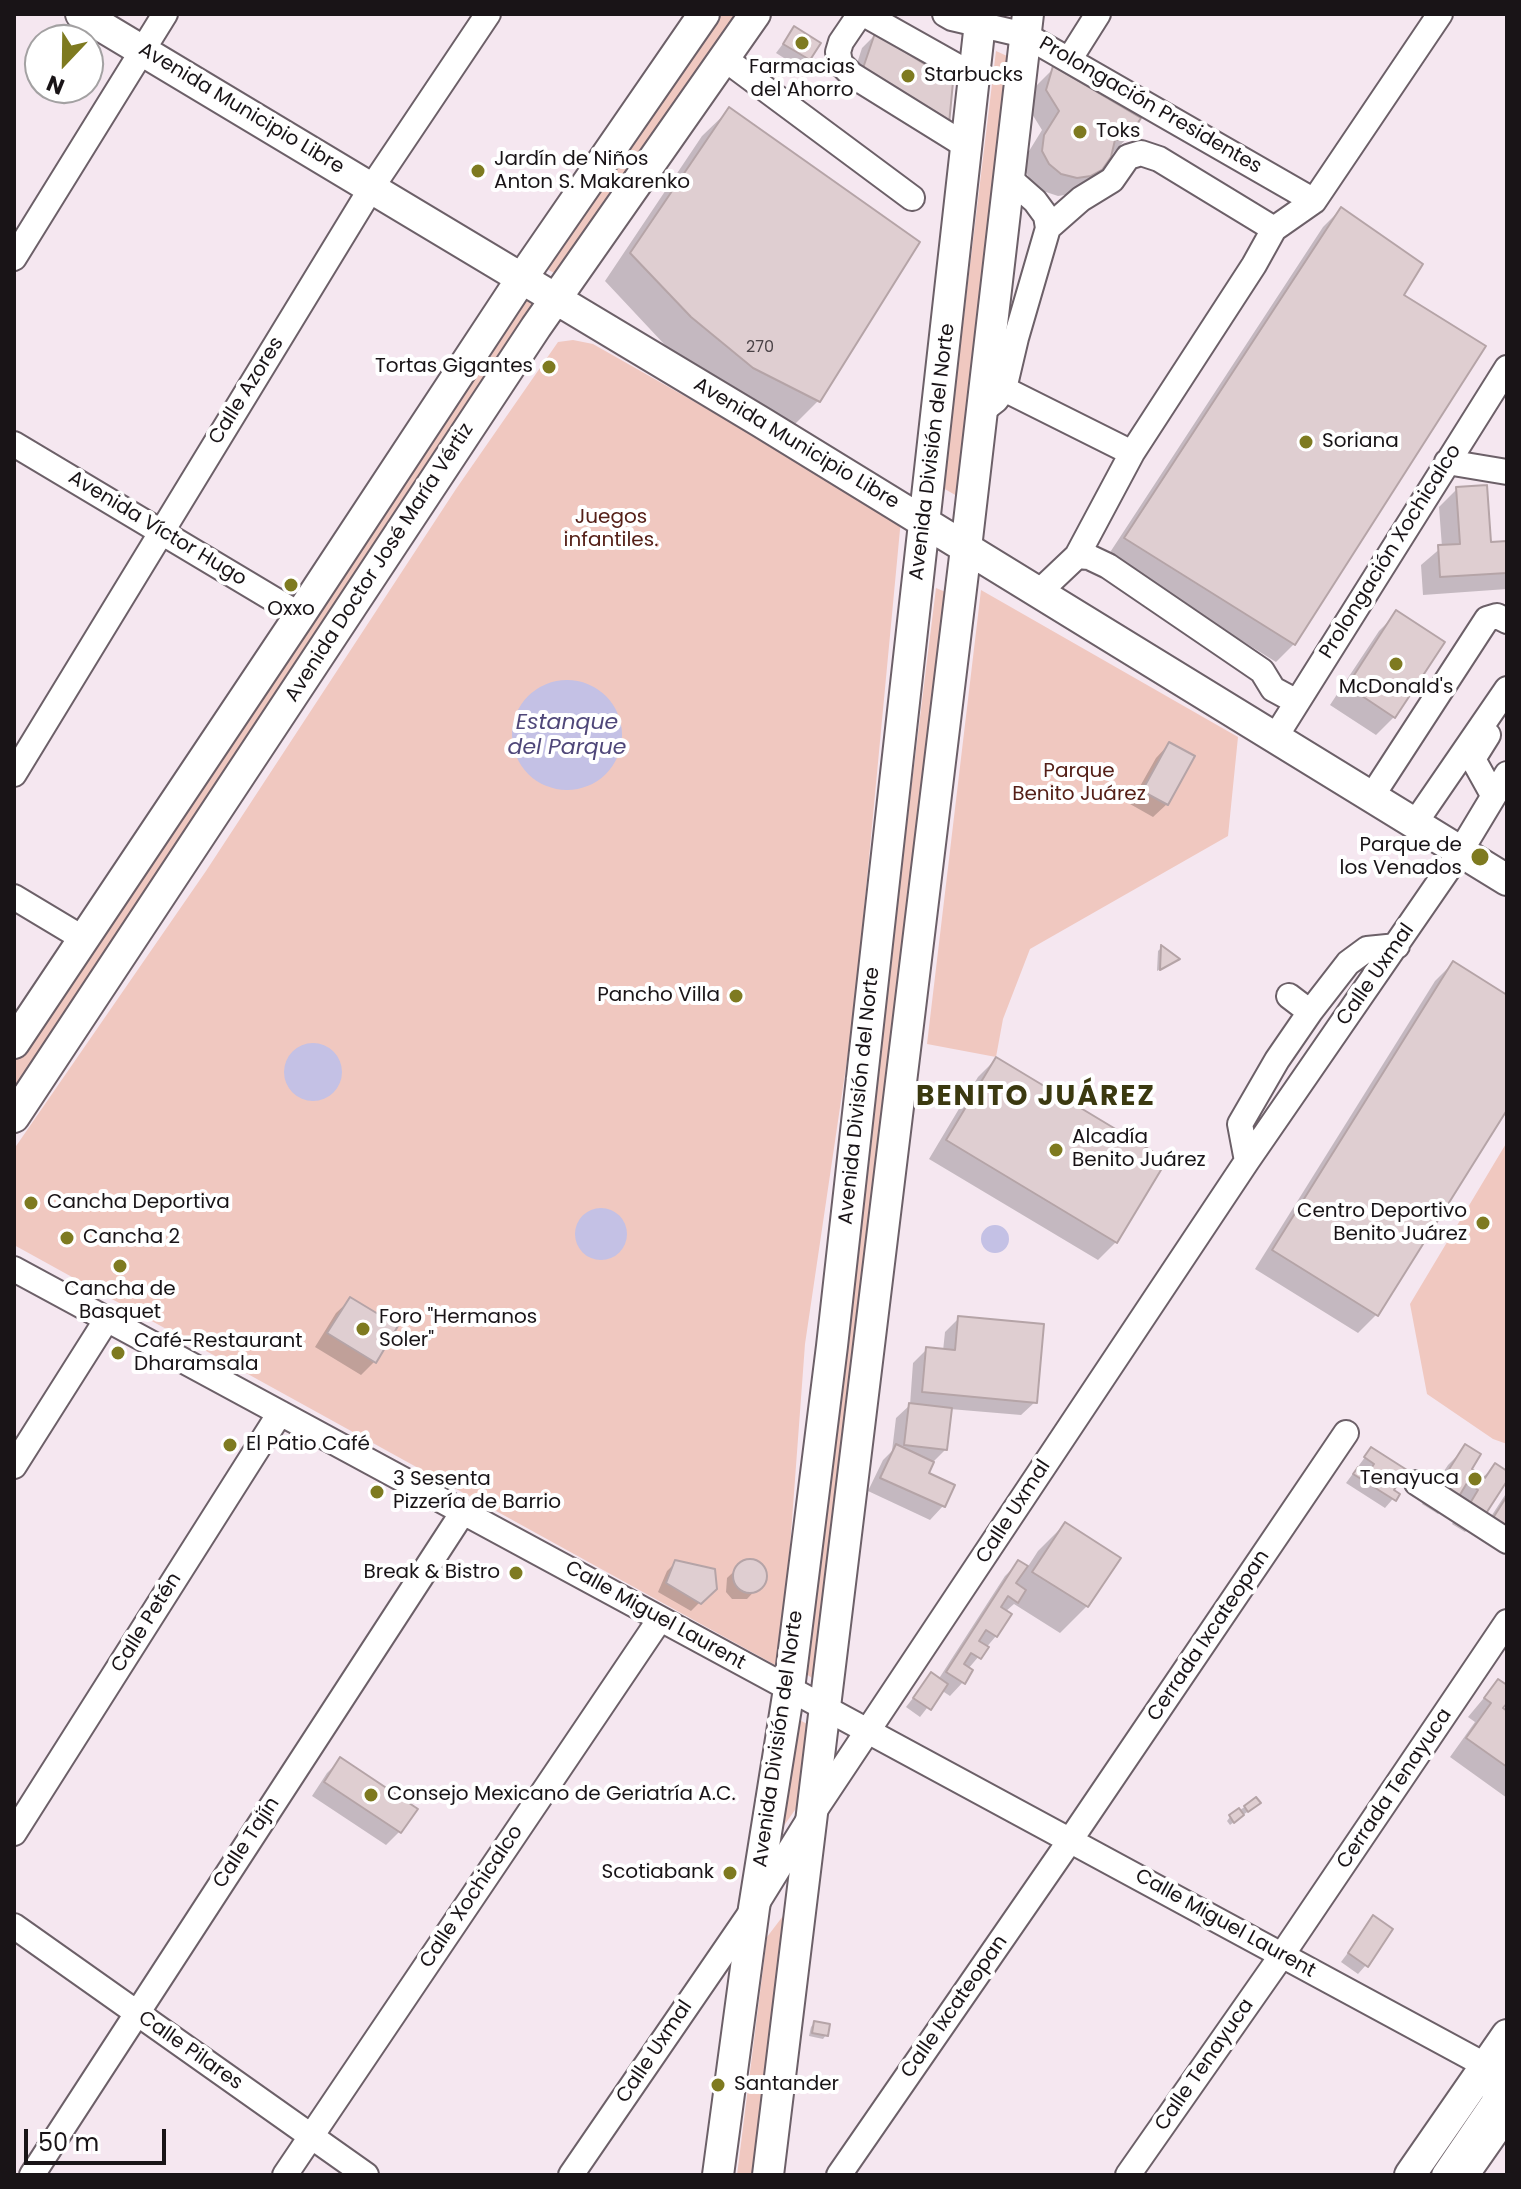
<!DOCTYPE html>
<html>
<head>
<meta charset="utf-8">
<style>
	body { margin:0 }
	#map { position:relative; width:1521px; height:2189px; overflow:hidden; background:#f5e7f0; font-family:Poppins,sans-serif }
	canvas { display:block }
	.frame { position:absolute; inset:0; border:16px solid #191417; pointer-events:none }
	.north { position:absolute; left:24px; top:24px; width:80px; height:80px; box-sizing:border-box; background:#fff; border:2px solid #a3a1a2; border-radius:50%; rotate:202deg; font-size:22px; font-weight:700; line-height:32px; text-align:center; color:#191417 }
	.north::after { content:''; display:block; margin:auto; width:28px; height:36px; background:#7e7a20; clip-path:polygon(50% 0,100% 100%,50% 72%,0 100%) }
	.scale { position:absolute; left:24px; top:2129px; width:142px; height:36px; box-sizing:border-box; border:4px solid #191417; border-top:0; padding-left:10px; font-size:24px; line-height:28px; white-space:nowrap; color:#191417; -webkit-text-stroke:6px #fff; paint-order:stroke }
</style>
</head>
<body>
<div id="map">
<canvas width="1521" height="2189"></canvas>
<div class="frame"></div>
<div class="north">N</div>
<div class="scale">50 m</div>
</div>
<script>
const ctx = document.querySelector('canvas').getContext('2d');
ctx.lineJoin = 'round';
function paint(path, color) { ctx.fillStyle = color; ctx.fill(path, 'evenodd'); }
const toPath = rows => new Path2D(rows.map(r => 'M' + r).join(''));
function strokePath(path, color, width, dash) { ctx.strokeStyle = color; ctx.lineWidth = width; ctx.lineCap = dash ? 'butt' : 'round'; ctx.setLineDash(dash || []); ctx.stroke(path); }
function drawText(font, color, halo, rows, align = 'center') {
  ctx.font = font + ' Poppins,sans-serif'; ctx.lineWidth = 8; ctx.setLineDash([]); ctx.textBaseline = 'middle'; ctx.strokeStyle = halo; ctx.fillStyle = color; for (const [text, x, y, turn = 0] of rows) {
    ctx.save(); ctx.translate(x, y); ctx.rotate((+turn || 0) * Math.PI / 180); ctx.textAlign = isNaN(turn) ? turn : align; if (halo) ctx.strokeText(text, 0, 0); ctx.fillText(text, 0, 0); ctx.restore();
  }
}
const green = toPath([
	[719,14,742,14,558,275,541,266],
	[996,51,1016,60,964,500,943,488],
	[526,295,537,302,14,1096,14,1061],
	[573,340,593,344,901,519,855,1006,805,1344,790,1547,777,1666,14,1245,14,1149,206,871,456,489,558,342],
	[936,588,948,593,819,1683,802,1671],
	[981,590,1238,737,1228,836,1030,949,1003,1019,996,1057,927,1044],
	[1507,1142,1507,1444,1493,1439,1427,1394,1410,1304],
	[792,1716,811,1726,802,1800,783,1827],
	[786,1912,755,2175,737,2175,767,1937]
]);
const water = toPath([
	'512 735a55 55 0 1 1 110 0a55 55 0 1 1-110 0Z',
	'284 1072a29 29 0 1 1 58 0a29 29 0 1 1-58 0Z',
	'575 1234a26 26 0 1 1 52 0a26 26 0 1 1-52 0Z',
	'981 1239a14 14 0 1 1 28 0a14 14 0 1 1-28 0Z'
]);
const shadow = toPath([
	[794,29,809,59,800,68,776,53],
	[875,35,951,83,850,85,862,48],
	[1053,69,1127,138,1081,188,1071,194,1058,196,1043,191,1031,182,1025,170,1026,156,1042,130,1029,109,1035,87],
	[730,109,818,401,791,428,726,394,664,344,605,281,702,136],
	[1341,209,1401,296,1294,644,1276,662,1107,557,1323,227],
	[1457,489,1489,544,1507,543,1507,589,1423,595,1421,565,1442,547,1439,507],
	[1397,613,1394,717,1376,735,1330,705,1379,631],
	[1169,744,1167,804,1153,817,1130,804,1156,758],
	[1161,948,1177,959,1157,971,1158,951],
	[1453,963,1507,997,1507,1106,1376,1315,1358,1333,1255,1269,1435,981],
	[996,1059,1116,1242,1098,1260,929,1159,978,1077],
	[350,1300,374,1362,361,1375,315,1347,336,1313],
	[959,1318,1035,1402,1021,1415,950,1409,946,1449,932,1463,927,1474,943,1506,930,1520,868,1491,883,1460,892,1451,896,1418,910,1405,913,1363,927,1349,943,1351,945,1332],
	[1466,1447,1469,1470,1482,1478,1495,1466,1507,1473,1507,1477,1483,1514,1465,1532,1452,1524,1462,1509,1451,1502,1438,1514,1422,1504,1448,1465],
	[1371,1449,1391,1490,1397,1494,1385,1508,1346,1483],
	[1507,1492,1507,1532,1481,1532],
	[1065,1524,1087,1606,1060,1633,1014,1604,1005,1612,996,1636,968,1669,963,1682,950,1696,941,1690,920,1717,906,1707,931,1675,938,1680,1005,1576,1019,1562,1027,1568,1038,1551],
	[676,1562,714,1588,691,1611,658,1592,667,1571],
	[744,1562,759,1564,764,1572,763,1582,747,1599,732,1599,726,1592,727,1578],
	[1498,1681,1507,1688,1507,1699,1500,1709,1507,1713,1507,1798,1450,1757,1475,1722,1468,1717],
	[340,1760,399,1832,386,1845,312,1796,327,1773],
	[1256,1799,1255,1806,1230,1825,1227,1821,1230,1817],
	[1374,1918,1366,1965,1358,1974,1341,1962],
	[814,2023,826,2035,823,2039,809,2036,811,2027],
	[1440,2146,1455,2156,1442,2175,1418,2175]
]);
const building = toPath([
	[794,26,821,43,810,60,783,44,794,26],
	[875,33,953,82,949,124,862,71,875,33],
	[1053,66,1141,118,1128,139,1115,140,1111,157,1102,170,1091,176,1077,178,1061,174,1049,164,1042,151,1044,135,1059,111,1046,90,1053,66],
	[729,107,920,242,820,402,753,368,691,317,630,253,729,107],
	[1341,207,1423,264,1404,295,1486,346,1295,645,1124,538,1341,207],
	[1487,485,1491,542,1507,541,1507,573,1440,577,1438,545,1460,544,1456,487,1487,485],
	[1396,610,1445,642,1395,718,1347,686,1396,610],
	[1169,742,1195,756,1168,805,1142,791,1169,742],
	[1161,945,1180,959,1160,970,1161,945],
	[1453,961,1507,995,1507,1110,1378,1316,1272,1250,1453,961],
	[996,1057,1167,1160,1117,1243,946,1140,996,1057],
	[350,1297,398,1326,376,1363,327,1333,350,1297],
	[958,1316,1044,1324,1037,1403,922,1392,926,1347,955,1350,958,1316],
	[909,1403,952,1408,947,1450,904,1445,909,1403],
	[896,1444,934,1462,929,1473,955,1485,945,1507,880,1478,896,1444],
	[1465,1444,1481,1454,1472,1469,1485,1478,1495,1463,1507,1471,1507,1481,1485,1515,1469,1505,1478,1490,1467,1483,1458,1498,1439,1485,1465,1444],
	[1371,1447,1407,1470,1394,1490,1400,1494,1396,1501,1353,1474,1358,1467,1368,1473,1374,1464,1364,1457,1371,1447],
	[1507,1496,1507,1528,1493,1518,1507,1496],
	[1065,1522,1121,1558,1088,1607,1032,1572,1065,1522],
	'733 1576a17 17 0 1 1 34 0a17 17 0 1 1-34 0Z',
	[675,1560,715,1569,717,1589,701,1604,666,1583,675,1560],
	[1018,1560,1028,1566,1016,1583,1026,1590,1018,1603,1008,1596,1001,1607,1012,1614,997,1637,986,1630,979,1641,989,1647,981,1659,971,1653,964,1664,973,1670,965,1684,946,1672,1018,1560],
	[931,1672,948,1684,931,1710,913,1698,931,1672],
	[1498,1679,1507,1685,1507,1703,1503,1708,1507,1711,1507,1767,1466,1738,1491,1703,1484,1698,1498,1679],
	[340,1757,418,1809,401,1833,324,1782,340,1757],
	[1256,1797,1261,1803,1248,1812,1244,1806,1256,1797],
	[1239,1808,1244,1815,1234,1823,1229,1815,1239,1808],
	[1373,1915,1393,1929,1368,1967,1348,1953,1373,1915],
	[814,2021,830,2024,828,2036,812,2033,814,2021]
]);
const minor = toPath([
	[860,14,841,42,838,52,840,63,852,75,968,147],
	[864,14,976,77],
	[945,14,952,18,1025,35,1314,201],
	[725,59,912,198],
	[1069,60,1098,14],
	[1010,179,1035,201,1046,216,1048,228],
	[1274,229,1314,201,1440,14],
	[14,258,165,14],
	[982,411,996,400,1004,389,1016,338,1048,228,1081,199,1112,180,1128,157,1141,153,1159,159,1274,229,1254,265,1132,453,1004,389],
	[14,444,300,615],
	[1447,462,1507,472],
	[1077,556,1089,557,1108,566,1262,671,1273,689,1297,702],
	[1039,592,1077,556,1132,453],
	[1488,735,1473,759,1493,795],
	[1276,736,1507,368],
	[14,774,372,187,488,14],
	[1372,796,1487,619,1497,616,1507,621],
	[1415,823,1507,689],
	[14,897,84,939],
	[1289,996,1310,1012],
	[1247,1161,1240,1124,1277,1060,1310,1012,1348,963,1367,949,1397,946],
	[14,1269,1507,2077],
	[14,1466,107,1319],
	[1417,1483,1507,1541],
	[14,1833,280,1413],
	[14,1926,366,2175],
	[32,2175,463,1512],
	[285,2175,660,1619],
	[571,2175,754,1908,811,1816,1247,1161,1460,852,1507,774],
	[839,2175,1071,1839,1346,1433],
	[1128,2175,1282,1955,1507,1622],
	[1444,2175,1493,2103,1502,2074,1507,2067]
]);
const major = toPath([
	[81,14,761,422,1507,880],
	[14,1043,300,615,522,278,704,14],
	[14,1117,536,327,755,14],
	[718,2175,754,1908,789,1689,832,1346,981,14],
	[768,2175,966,548,1028,14],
	[1410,2175,1507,2035],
	[1463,2175,1507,2112]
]);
const markers = [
	[802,43,8,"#7e7a20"],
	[908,76,8,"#7e7a20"],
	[1080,132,8,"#7e7a20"],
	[478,171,8,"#7e7a20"],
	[549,367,8,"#7e7a20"],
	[1306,442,8,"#7e7a20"],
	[291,585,8,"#7e7a20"],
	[1396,664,8,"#7e7a20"],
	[1480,857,10,"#7e7a20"],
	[736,996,8,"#7e7a20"],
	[1056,1150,8,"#7e7a20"],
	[31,1203,8,"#7e7a20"],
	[1483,1223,8,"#7e7a20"],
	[67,1238,8,"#7e7a20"],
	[120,1266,8,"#7e7a20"],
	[363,1329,8,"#7e7a20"],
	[118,1353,8,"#7e7a20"],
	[230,1445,8,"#7e7a20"],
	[1475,1479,8,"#7e7a20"],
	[377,1492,8,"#7e7a20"],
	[516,1573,8,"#7e7a20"],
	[371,1795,8,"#7e7a20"],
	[730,1873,8,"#7e7a20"],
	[718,2085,8,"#7e7a20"]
];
const numberNames = [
	["270",760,348]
];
const poiNames = [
	["Farmacias",802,68,"center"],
	["del Ahorro",802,91,"center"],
	["Starbucks",924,76],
	["Toks",1096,132],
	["Jardín de Niños",494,160],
	["Anton S. Makarenko",494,183],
	["Tortas Gigantes",533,367,"right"],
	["Soriana",1322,442],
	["Oxxo",291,610,"center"],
	["McDonald's",1396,688,"center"],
	["Parque de",1462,846,"right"],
	["los Venados",1462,869,"right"],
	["Pancho Villa",720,996,"right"],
	["Alcadía",1072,1138],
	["Benito Juárez",1072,1161],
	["Cancha Deportiva",47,1203],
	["Centro Deportivo",1467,1212,"right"],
	["Benito Juárez",1467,1235,"right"],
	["Cancha 2",83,1238],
	["Cancha de",120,1290,"center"],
	["Basquet",120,1313,"center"],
	["Foro \"Hermanos",379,1318],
	["Soler\"",379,1341],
	["Café-Restaurant",134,1342],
	["Dharamsala",134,1365],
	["El Patio Café",246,1445],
	["Tenayuca",1459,1479,"right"],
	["3 Sesenta",393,1480],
	["Pizzería de Barrio",393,1503],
	["Break & Bistro",500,1573,"right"],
	["Consejo Mexicano de Geriatría A.C.",387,1795],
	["Scotiabank",714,1873,"right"],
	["Santander",734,2085]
];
const streetNames = [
	["Prolongación Presidentes",1150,106,30],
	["Avenida Municipio Libre",241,109,31],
	["Calle Azores",247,391,-58],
	["Avenida Municipio Libre",796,444,31],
	["Avenida División del Norte",933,452,-83],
	["Avenida Víctor Hugo",157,529,31],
	["Prolongación Xochicalco",1391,552,-58],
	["Avenida Doctor José María Vértiz",380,563,-57],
	["Calle Uxmal",1376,975,-55],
	["Avenida División del Norte",860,1096,-84],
	["Calle Uxmal",1014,1512,-57],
	["Calle Miguel Laurent",655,1616,29],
	["Calle Petén",147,1623,-58],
	["Cerrada Ixcateopan",1209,1636,-56],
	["Avenida División del Norte",779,1739,-82],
	["Cerrada Tenayuca",1395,1789,-56],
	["Calle Tajín",247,1843,-57],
	["Calle Xochicalco",472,1897,-56],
	["Calle Miguel Laurent",1225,1924,29],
	["Calle Ixcateopan",955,2007,-55],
	["Calle Pilares",190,2051,35],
	["Calle Uxmal",655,2052,-56],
	["Calle Tenayuca",1205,2065,-55]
];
const parkNames = [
	["Juegos",611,518],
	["infantiles.",611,541],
	["Parque",1079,772],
	["Benito Juárez",1079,795]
];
const waterNames = [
	["Estanque",567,723],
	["del Parque",567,748]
];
const districtNames = [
	["BENITO JUÁREZ",1036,1098]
];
paint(green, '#f0c8c0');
paint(water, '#c4c1e5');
paint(shadow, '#0003');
paint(building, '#dfced1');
strokePath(building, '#b5a4a7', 2);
strokePath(minor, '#6c6068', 28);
strokePath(major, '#6c6068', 34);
strokePath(minor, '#fff', 24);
strokePath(major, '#fff', 30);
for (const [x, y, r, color] of markers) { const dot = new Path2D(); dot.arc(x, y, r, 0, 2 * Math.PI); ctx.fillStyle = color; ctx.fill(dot); strokePath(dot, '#fff', 3); }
drawText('16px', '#4a4246', null, numberNames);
drawText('20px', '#191417', '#fff', poiNames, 'left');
drawText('20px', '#191417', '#fff', streetNames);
drawText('20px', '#552018', '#fff', parkNames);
drawText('italic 22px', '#4f4779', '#fff', waterNames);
ctx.letterSpacing = '2px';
drawText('bold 28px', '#3b3910', '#fff', districtNames);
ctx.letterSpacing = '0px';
</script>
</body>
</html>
